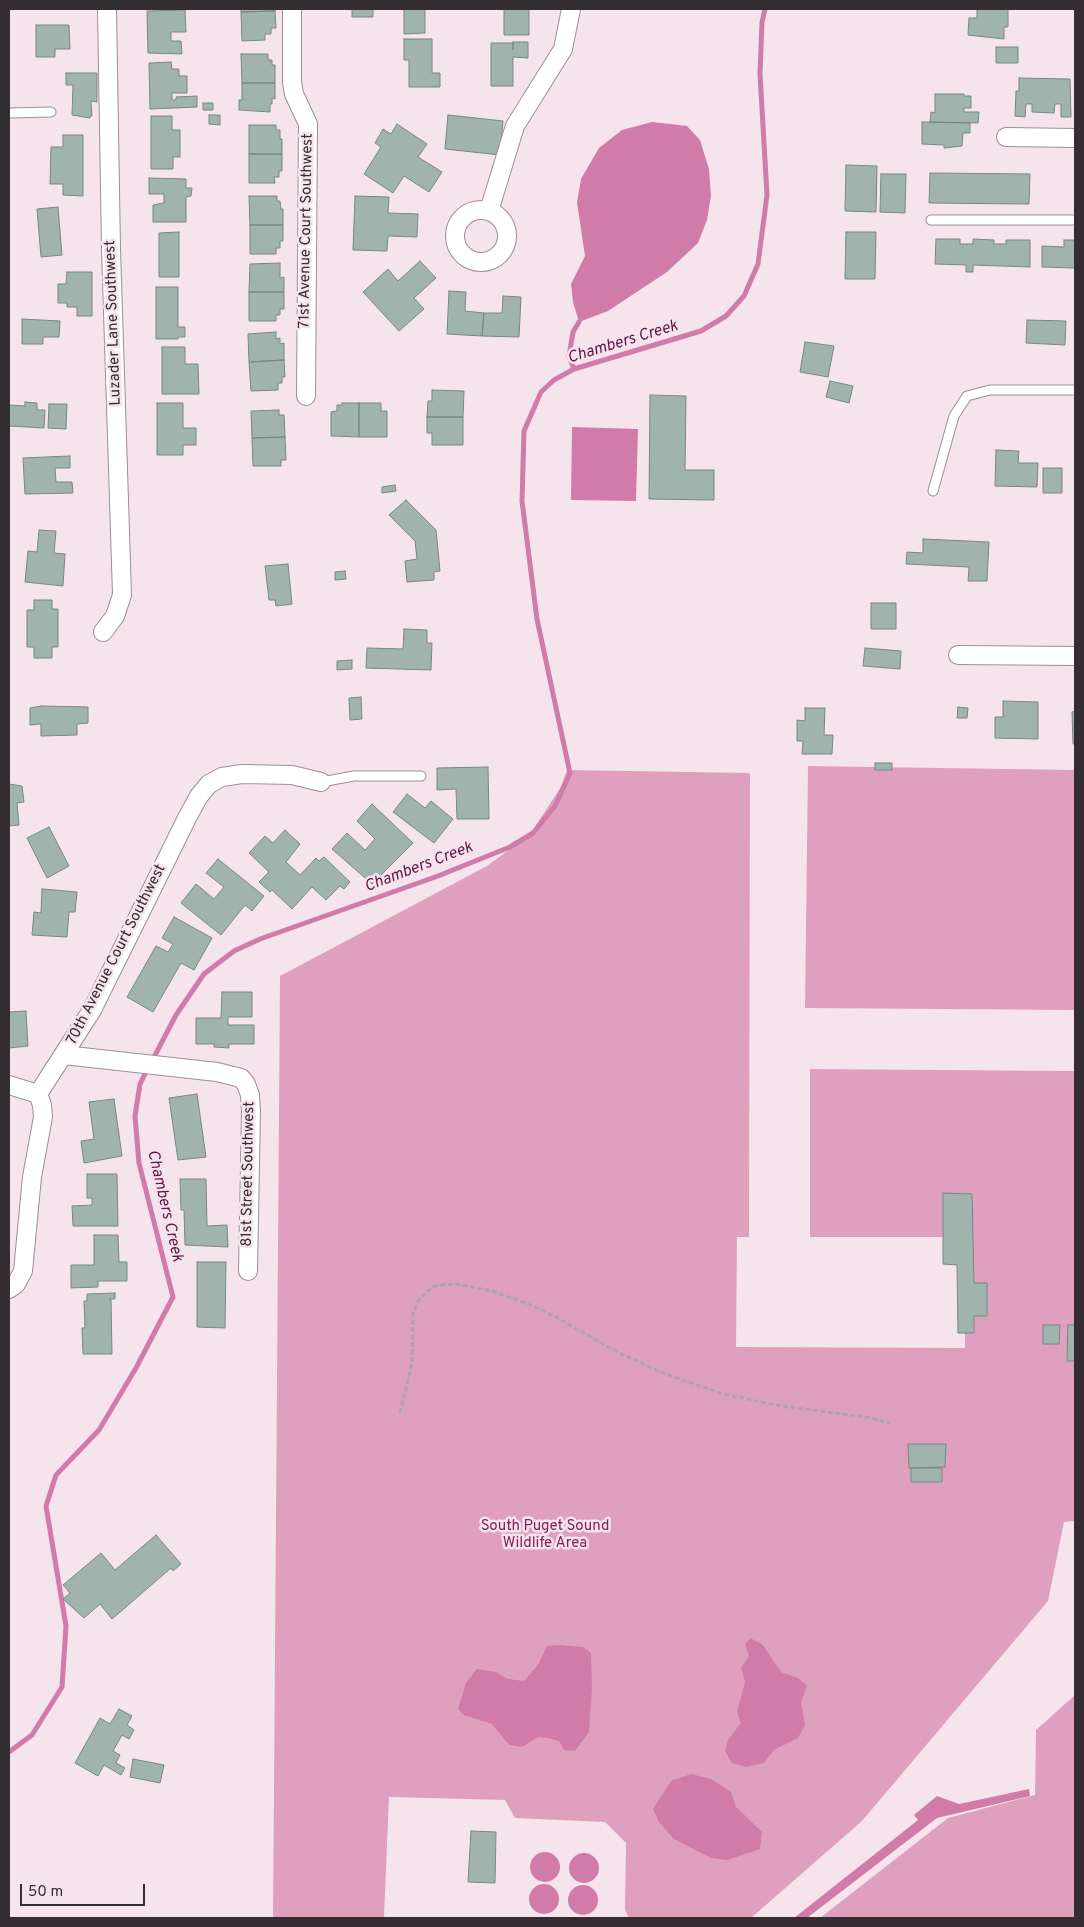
<!DOCTYPE html>
<html>
<head>
<meta charset="utf-8">
<style>
	body { margin:0 }
	#map { position:relative; width:1084px; height:1927px; overflow:hidden; background:#f6e4ec; font-family:Overpass,sans-serif }
	canvas { display:block }
	.frame { position:absolute; inset:0; border:10px solid #342d31; pointer-events:none }
	.scale { position:absolute; left:20px; top:1884px; width:125px; height:22px; box-sizing:border-box; border:2px solid #342d31; border-top:0; padding-left:6px; font-size:15px; line-height:18px; white-space:nowrap; color:#342d31; -webkit-text-stroke:4px #f6e4ec; paint-order:stroke }
</style>
</head>
<body>
<div id="map">
<canvas width="1084" height="1927"></canvas>
<div class="frame"></div>
<div class="scale">50 m</div>
</div>
<script>
const ctx = document.querySelector('canvas').getContext('2d');
ctx.lineJoin = 'round';
function paint(path, color) { ctx.fillStyle = color; ctx.fill(path, 'evenodd'); }
const toPath = rows => new Path2D(rows.map(r => 'M' + r).join(''));
function strokePath(path, color, width, dash) { ctx.strokeStyle = color; ctx.lineWidth = width; ctx.lineCap = dash ? 'butt' : 'round'; ctx.setLineDash(dash || []); ctx.stroke(path); }
function drawText(font, color, halo, rows, align = 'center') {
  ctx.font = font + ' Overpass,sans-serif'; ctx.lineWidth = 5; ctx.setLineDash([]); ctx.textBaseline = 'middle'; ctx.strokeStyle = halo; ctx.fillStyle = color; for (const [text, x, y, turn = 0] of rows) {
    ctx.save(); ctx.translate(x, y); ctx.rotate((+turn || 0) * Math.PI / 180); ctx.textAlign = isNaN(turn) ? turn : align; if (halo) ctx.strokeText(text, 0, 0); ctx.fillText(text, 0, 0); ctx.restore();
  }
}
const green = toPath([
	[808,766,1075,770,1075,1010,805,1008],
	[567,770,750,773,749,1237,737,1237,736,1347,965,1348,965,1237,810,1237,810,1069,1075,1071,1075,1521,1064,1522,1048,1601,862,1821,751,1918,629,1918,625,1910,626,1843,605,1822,515,1818,505,1800,389,1797,384,1918,273,1918,280,976,487,866,530,834,561,787],
	[1075,1695,1075,1918,820,1918,948,1818,1035,1795,1036,1730]
]);
const water = toPath([
	[652,122,687,126,700,140,709,169,711,196,707,220,698,243,667,272,608,311,579,322,573,302,571,284,585,256,577,202,581,179,599,148,622,130],
	[572,427,638,429,636,501,571,500],
	[750,1638,762,1644,781,1672,798,1678,807,1686,801,1702,805,1725,798,1738,774,1750,764,1763,746,1767,732,1763,725,1751,728,1740,741,1723,737,1712,745,1682,741,1668,749,1656,745,1645],
	[558,1645,583,1647,591,1653,592,1689,589,1732,575,1751,564,1750,559,1741,548,1738,538,1737,522,1747,509,1745,492,1724,464,1715,458,1709,466,1683,477,1669,496,1672,508,1679,524,1681,538,1665,547,1646],
	[691,1774,711,1779,731,1792,736,1807,762,1832,760,1849,727,1860,711,1858,674,1839,659,1822,653,1809,671,1781],
	[1029,1789,1030,1796,937,1818,807,1918,794,1918,918,1820,914,1815,937,1796,959,1804],
	'530 1867a15 15 0 1 1 30 0a15 15 0 1 1-30 0Z',
	'569 1868a15 15 0 1 1 30 0a15 15 0 1 1-30 0Z',
	'529 1899a15 15 0 1 1 30 0a15 15 0 1 1-30 0Z',
	'568 1900a15 15 0 1 1 30 0a15 15 0 1 1-30 0Z'
]);
const stream = toPath([
	[574,369,569,356,573,332,579,322],
	[152,1061,176,1015,204,974,234,951,260,939,438,876,510,847,533,833,555,806,570,773,537,619,522,501,524,431,541,392,554,380,574,369,701,331,726,316,744,296,758,264,767,195,760,74,762,22,765,9],
	[9,1752,32,1735,62,1687,66,1626,46,1506,56,1475,99,1430,136,1368,173,1297,139,1163,135,1116,140,1084,148,1068]
]);
const building = toPath([
	[241,9,275,9,275,11,241,12,241,9],
	[352,9,373,9,373,17,352,17,352,9],
	[404,9,425,9,425,33,404,34,404,9],
	[504,9,529,9,529,35,504,35,504,9],
	[977,9,1008,9,1008,27,1004,27,1004,39,968,35,969,18,977,18,977,9],
	[185,10,186,32,171,32,171,41,181,41,182,54,148,53,147,11,185,10],
	[275,11,276,28,271,28,271,34,265,34,265,40,242,41,241,12,275,11],
	[36,25,69,25,70,49,55,49,55,57,36,57,36,25],
	[404,39,432,39,432,73,440,73,440,87,409,87,409,60,404,60,404,39],
	[513,42,528,42,528,58,513,57,513,86,491,86,491,43,513,43,513,50,513,42],
	[996,47,1018,47,1018,63,996,63,996,47],
	[241,54,268,54,268,60,272,60,272,65,275,65,275,83,242,83,241,54],
	[171,62,172,69,179,69,179,76,187,76,187,93,172,93,172,100,176,100,176,97,197,96,197,107,150,109,149,63,171,62],
	[66,73,97,73,97,102,91,101,92,116,90,116,90,118,72,115,73,85,66,85,66,73],
	[1019,78,1070,79,1071,117,1061,117,1061,104,1055,104,1054,113,1032,112,1032,104,1026,104,1025,117,1015,116,1016,91,1019,91,1019,78],
	[242,83,275,83,275,99,272,98,272,104,270,104,270,112,239,110,239,100,242,100,242,83],
	[935,94,964,94,964,96,971,96,971,108,964,108,964,112,979,112,978,123,930,122,931,112,935,113,935,94],
	[203,103,213,103,213,110,203,110,203,103],
	[209,115,220,115,220,125,209,124,209,115],
	[448,115,503,121,500,155,445,149,448,115],
	[151,116,172,116,172,130,180,130,180,157,173,157,173,169,151,169,151,116],
	[922,122,970,123,970,133,963,133,962,146,944,148,944,145,922,144,922,122],
	[397,124,427,144,418,157,442,172,429,192,404,176,393,193,364,174,381,147,375,143,383,129,391,134,397,124],
	[249,125,276,125,276,130,280,130,280,139,282,139,282,154,249,154,249,125],
	[63,135,83,135,83,196,63,195,63,184,50,184,51,147,63,147,63,135],
	[249,154,282,154,282,171,279,171,279,177,274,177,275,183,249,183,249,154],
	[846,165,877,166,876,212,845,211,846,165],
	[930,173,1030,174,1029,204,929,203,930,173],
	[881,174,906,174,905,213,880,212,881,174],
	[149,178,186,179,186,188,192,188,191,196,186,197,186,222,153,222,153,205,164,203,164,194,149,194,149,178],
	[249,196,277,196,277,201,280,201,281,209,283,209,283,225,250,225,249,196],
	[355,196,389,197,388,213,418,214,417,237,388,236,387,251,353,250,355,196],
	[58,207,62,255,41,257,37,209,58,207],
	[250,225,283,225,283,241,280,241,280,248,276,248,276,254,250,254,250,225],
	[179,232,179,277,159,277,159,233,179,232],
	[846,232,876,232,875,279,845,279,846,232],
	[936,239,960,239,960,244,973,244,973,239,994,240,994,244,1006,244,1006,240,1030,240,1030,267,973,265,973,272,966,272,966,265,935,264,936,239],
	[1064,240,1075,240,1075,268,1042,267,1042,246,1064,247,1064,240],
	[420,261,436,278,414,298,424,309,399,331,363,292,388,269,398,281,420,261],
	[280,263,280,278,284,277,284,292,249,292,250,264,280,263],
	[67,272,92,272,92,316,77,316,77,307,67,307,67,303,58,303,58,284,66,284,67,272],
	[156,287,178,287,178,327,185,327,185,337,178,337,178,339,156,339,156,287],
	[449,291,466,292,465,311,484,313,482,336,447,334,449,291],
	[249,292,284,292,284,309,280,309,280,315,276,315,276,321,249,321,249,292],
	[503,296,521,297,519,337,482,336,484,313,502,313,503,296],
	[22,319,60,321,59,337,43,337,43,344,22,344,22,319],
	[1027,320,1066,321,1065,345,1026,343,1027,320],
	[276,332,276,339,280,338,280,344,284,343,284,360,249,362,248,334,276,332],
	[805,342,834,346,828,377,800,372,805,342],
	[162,347,185,347,185,364,198,364,199,394,162,394,162,347],
	[284,360,285,377,282,377,282,383,278,383,278,390,251,391,249,362,284,360],
	[830,381,853,386,849,403,826,397,830,381],
	[432,390,464,391,463,417,427,417,428,401,432,401,432,390],
	[650,395,686,396,685,470,714,470,714,500,649,499,650,395],
	[25,402,37,403,37,410,45,410,44,428,9,426,9,405,25,406,25,402],
	[157,403,183,403,183,428,196,428,196,445,183,445,183,455,157,455,157,403],
	[342,403,359,403,359,437,331,436,331,412,337,411,337,405,342,405,342,403],
	[359,403,381,403,381,411,387,411,387,437,359,437,359,403],
	[49,404,67,404,66,429,48,428,49,404],
	[279,410,279,415,284,415,285,437,252,438,251,411,279,410],
	[427,417,463,417,463,445,432,445,432,433,427,433,427,417],
	[285,437,286,460,281,460,281,466,253,466,252,438,285,437],
	[996,450,1019,451,1018,463,1038,463,1037,487,995,486,996,450],
	[70,456,70,468,55,468,56,482,72,482,73,493,25,494,23,458,70,456],
	[1043,468,1062,468,1062,493,1043,493,1043,468],
	[395,485,396,491,382,493,382,487,395,485],
	[406,500,436,530,440,571,434,572,434,580,407,582,405,561,417,559,415,541,389,515,406,500],
	[39,530,56,531,54,553,65,554,63,586,25,582,28,551,37,552,39,530],
	[923,539,989,542,987,581,968,581,969,567,906,564,907,552,923,553,923,539],
	[288,564,292,604,276,606,275,600,269,600,265,566,288,564],
	[345,571,346,579,335,580,335,572,345,571],
	[34,600,52,600,52,609,58,609,58,647,52,647,52,658,34,658,34,647,27,647,27,610,34,610,34,600],
	[871,603,896,603,896,629,871,629,871,603],
	[404,629,427,630,427,643,432,643,431,670,366,668,367,648,403,649,404,629],
	[865,648,901,651,900,669,863,666,865,648],
	[352,660,352,669,337,670,337,661,352,660],
	[361,697,362,719,350,720,349,698,361,697],
	[1003,701,1038,702,1038,739,995,738,995,717,1003,717,1003,701],
	[41,706,88,707,88,723,77,724,77,735,41,736,41,724,30,725,30,708,41,706],
	[958,707,968,708,967,718,957,718,958,707],
	[805,708,825,708,824,735,833,735,832,754,802,754,803,741,797,741,797,720,805,721,805,708],
	[1075,711,1075,744,1073,744,1072,712,1075,711],
	[875,763,892,763,892,770,875,770,875,763],
	[488,767,489,819,457,819,456,789,437,790,437,768,488,767],
	[9,784,22,786,24,802,17,803,19,825,9,826,9,784],
	[407,794,425,808,431,801,453,819,434,843,393,812,407,794],
	[372,804,413,843,372,884,332,849,347,833,365,850,375,839,357,821,372,804],
	[49,827,69,866,47,878,27,838,49,827],
	[285,830,300,844,286,862,300,875,316,858,319,861,324,857,350,882,344,889,340,886,326,900,312,887,292,909,272,890,270,892,259,882,269,872,249,853,265,836,273,843,285,830],
	[218,859,264,896,252,911,245,905,221,935,181,903,196,884,214,899,224,887,206,873,218,859],
	[42,889,77,892,75,912,69,912,67,937,32,935,34,912,41,913,42,889],
	[174,917,212,938,194,970,181,963,153,1012,127,997,156,946,168,952,173,944,162,938,174,917],
	[222,992,252,992,252,1017,228,1017,228,1025,254,1025,254,1044,229,1044,229,1048,214,1047,214,1044,196,1044,196,1018,221,1018,222,992],
	[26,1011,28,1046,9,1048,9,1012,26,1011],
	[197,1094,206,1157,178,1160,169,1098,197,1094],
	[114,1099,122,1156,84,1163,81,1141,94,1139,89,1102,114,1099],
	[87,1174,117,1174,118,1226,73,1226,72,1206,92,1205,92,1198,87,1198,87,1174],
	[180,1179,206,1179,207,1226,227,1225,228,1247,185,1245,184,1210,181,1210,180,1179],
	[943,1193,972,1194,974,1283,987,1283,987,1316,974,1316,974,1333,958,1333,957,1265,943,1264,943,1193],
	[94,1235,118,1235,119,1262,127,1262,127,1281,98,1281,98,1287,71,1288,71,1265,94,1265,94,1235],
	[197,1262,226,1262,225,1328,197,1327,197,1262],
	[115,1293,115,1299,109,1299,111,1300,112,1354,83,1354,82,1328,85,1328,84,1301,87,1301,87,1294,115,1293],
	[1043,1325,1060,1325,1059,1344,1043,1344,1043,1325],
	[1068,1325,1075,1325,1075,1361,1067,1361,1068,1325],
	[908,1444,946,1444,945,1467,909,1468,908,1444],
	[911,1468,942,1468,942,1482,911,1482,911,1468],
	[156,1535,181,1564,173,1571,171,1568,112,1619,100,1604,84,1618,63,1599,70,1593,63,1585,101,1553,115,1570,156,1535],
	[119,1709,132,1716,127,1725,134,1730,129,1739,122,1735,113,1751,120,1755,116,1763,125,1768,121,1775,104,1765,98,1776,75,1763,100,1718,110,1724,119,1709],
	[133,1759,164,1765,160,1783,130,1777,133,1759],
	[471,1831,496,1832,495,1883,468,1882,471,1831]
]);
const path = toPath([
	[400,1413,412,1363,413,1314,418,1301,430,1289,438,1285,457,1284,492,1291,533,1306,554,1316,617,1352,663,1373,723,1394,781,1406,872,1418,890,1423]
]);
const lane = toPath([
	[9,113,51,112],
	[931,220,1075,220],
	[933,491,954,416,967,396,990,390,1075,390],
	[321,782,354,776,421,776]
]);
const street = toPath([
	[292,9,292,82,294,94,308,124,306,396],
	[1006,137,1075,138],
	'455 236a26 26 0 1 1 52 0a26 26 0 1 1-52 0Z',
	[489,211,515,126,563,49,571,9],
	[103,632,115,616,122,595,111,249,107,9],
	[958,655,1075,656],
	[64,1055,217,1072,241,1078,246,1084,250,1095,251,1111,248,1271],
	[9,1085,38,1094],
	[38,1094,92,1010,188,816,199,796,209,784,222,777,242,774,292,775,321,782],
	[9,1289,16,1284,23,1271,32,1177,43,1117,42,1105,38,1094]
]);
const streetNames = [
	["71st Avenue Court Southwest",307,231,-89],
	["Luzader Lane Southwest",114,323,-92],
	["70th Avenue Court Southwest",117,955,-63],
	["81st Street Southwest",249,1174,-89]
];
const parkNames = [
	["South Puget Sound",545,1527],
	["Wildlife Area",545,1544]
];
const waterNames = [
	["Chambers Creek",623,343,-17],
	["Chambers Creek",419,868,-21],
	["Chambers Creek",164,1206,77]
];
paint(green, '#dfa0c0');
paint(water, '#d17ba8');
strokePath(stream, '#d17ba8', 5);
paint(building, '#a0b3ac');
strokePath(building, '#778882', 1);
strokePath(lane, '#9e8e95', 11);
strokePath(street, '#9e8e95', 20);
strokePath(path, '#b1a3aa', 3, [5, 2.5]);
strokePath(lane, '#fff', 9);
strokePath(street, '#fff', 18);
drawText('15px', '#342d31', '#f6e4ec', streetNames);
drawText('15px', '#841f5d', '#f6e4ec', parkNames);
drawText('italic 16px', '#611544', '#f6e4ec', waterNames);
</script>
</body>
</html>
